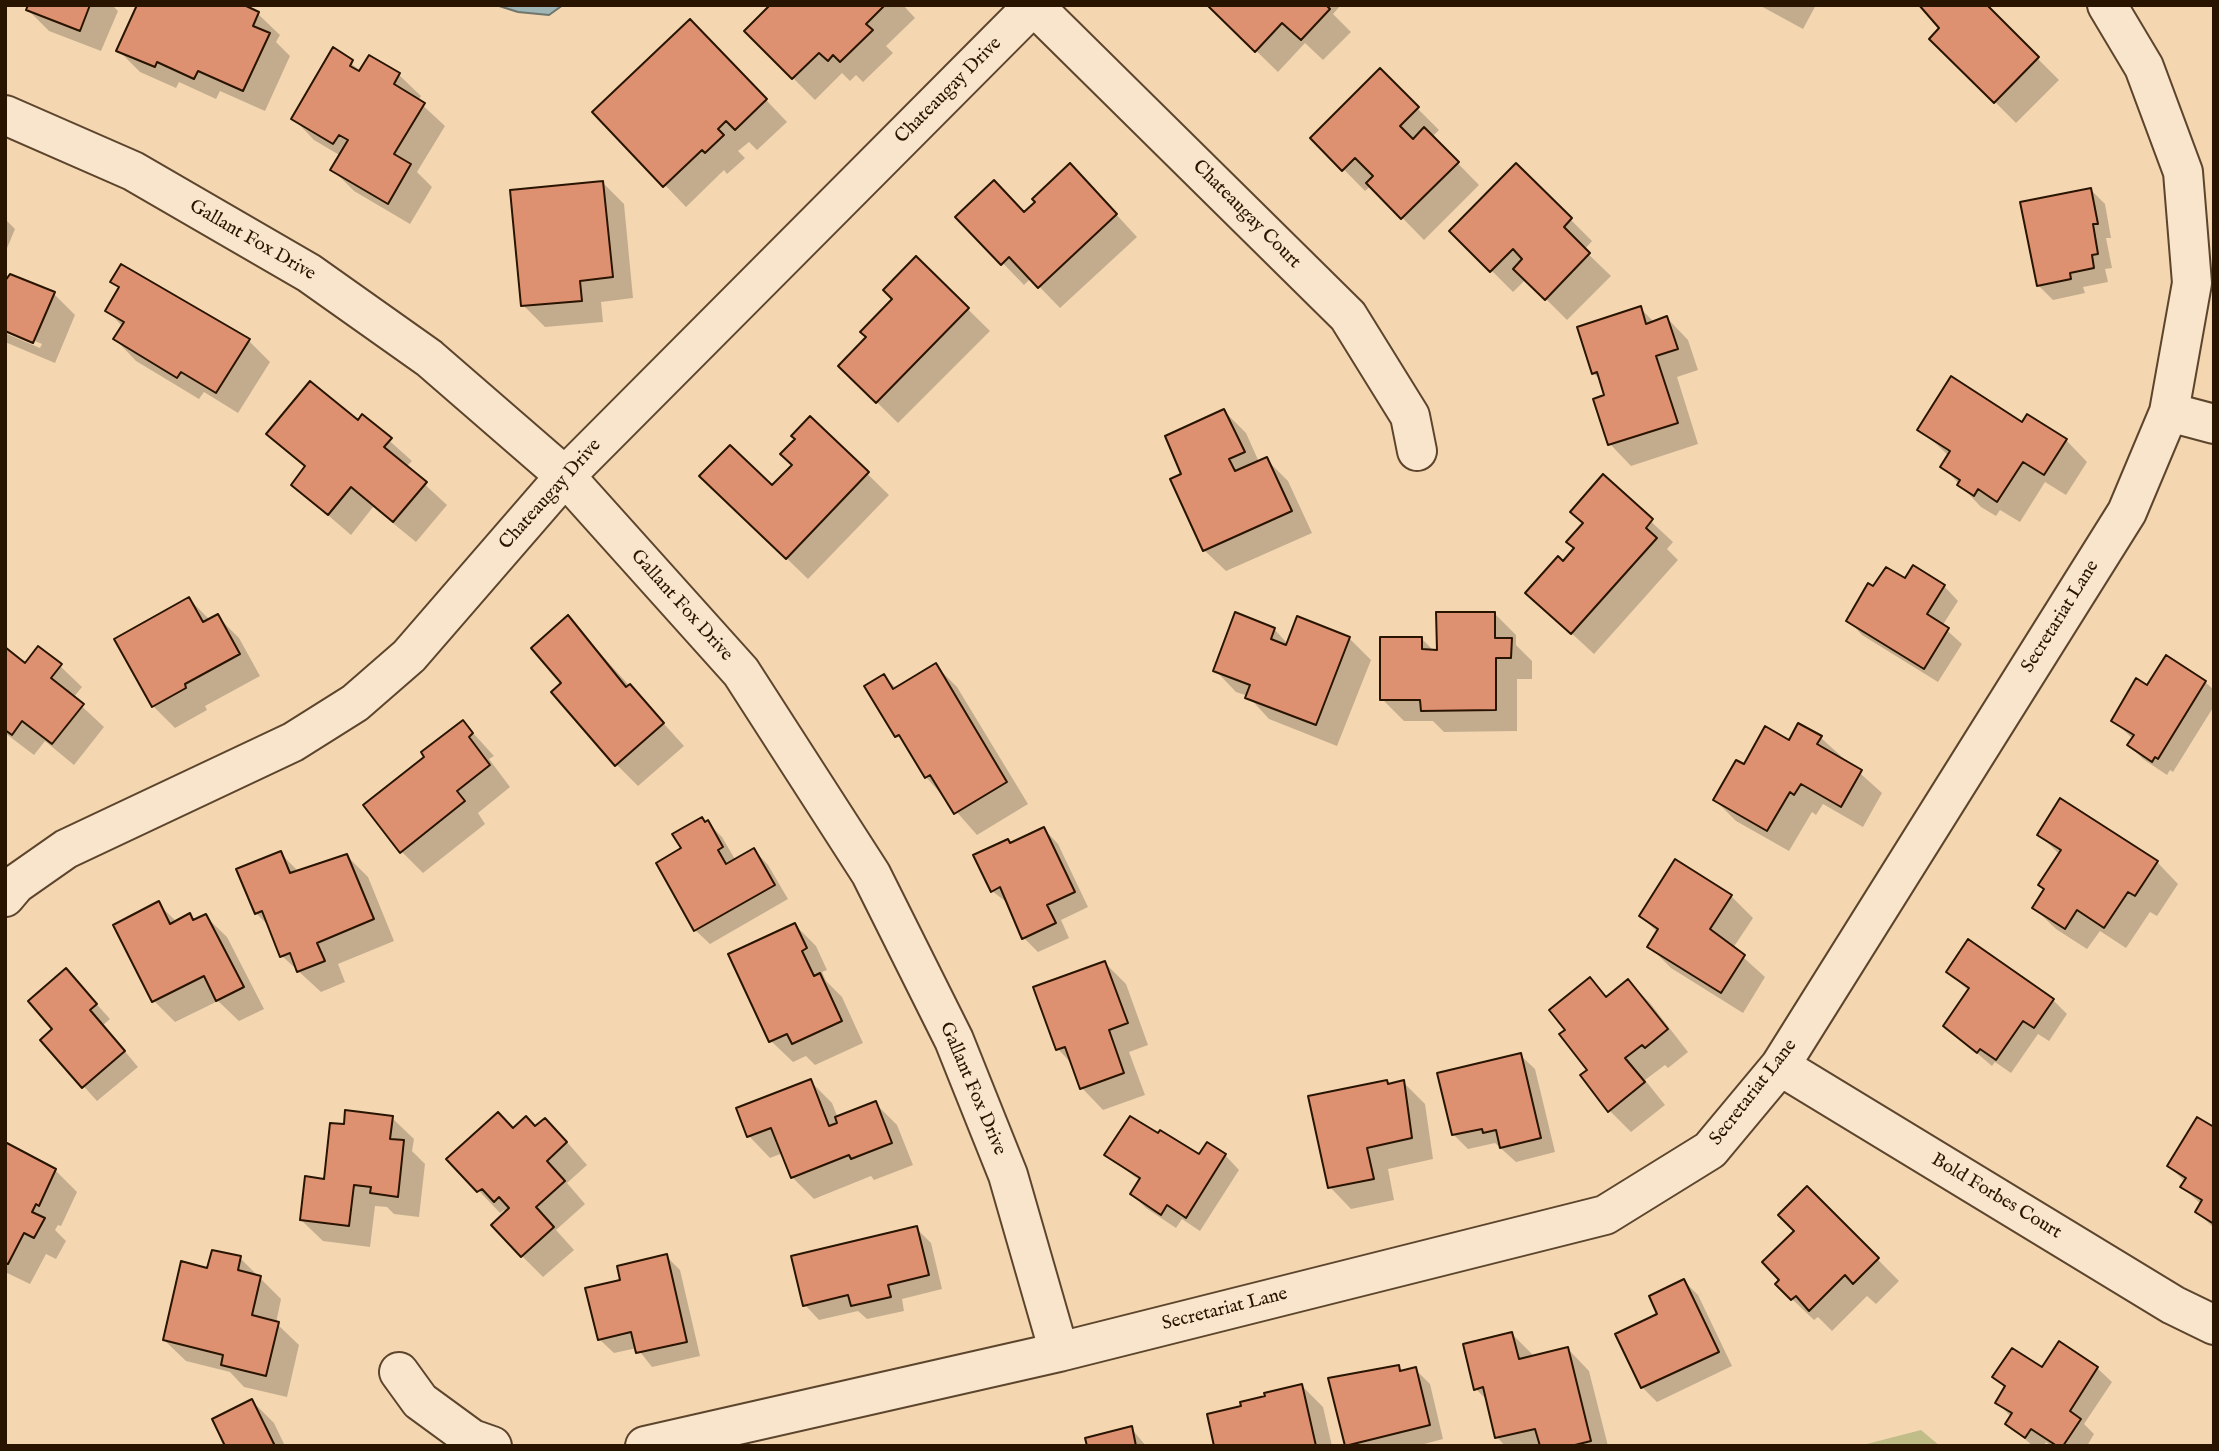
<!DOCTYPE html>
<html>
<head>
<meta charset="utf-8">
<style>
	body { margin:0 }
	#map { position:relative; width:2219px; height:1451px; overflow:hidden; background:#f4d7b1; font-family:"IM FELL English",serif }
	canvas { display:block }
	.frame { position:absolute; inset:0; border:7px solid #291400; pointer-events:none }
</style>
</head>
<body>
<div id="map">
<canvas width="2219" height="1451"></canvas>
<div class="frame"></div>
</div>
<script>
const ctx = document.querySelector('canvas').getContext('2d');
ctx.lineJoin = 'round';
function paint(path, color) { ctx.fillStyle = color; ctx.fill(path, 'evenodd'); }
const toPath = rows => new Path2D(rows.map(r => 'M' + r).join(''));
function strokePath(path, color, width, dash) { ctx.strokeStyle = color; ctx.lineWidth = width; ctx.lineCap = dash ? 'butt' : 'round'; ctx.setLineDash(dash || []); ctx.stroke(path); }
function drawText(font, color, halo, rows, align = 'center') {
  ctx.font = font + ' "IM FELL English",serif'; ctx.lineWidth = 6; ctx.setLineDash([]); ctx.textBaseline = 'middle'; ctx.strokeStyle = halo; ctx.fillStyle = color; for (const [text, x, y, turn = 0] of rows) {
    ctx.save(); ctx.translate(x, y); ctx.rotate((+turn || 0) * Math.PI / 180); ctx.textAlign = isNaN(turn) ? turn : align; if (halo) ctx.strokeText(text, 0, 0); ctx.fillText(text, 0, 0); ctx.restore();
  }
}
const green = toPath([
	[1921,1430,1940,1446,1859,1446]
]);
const water = toPath([
	[496,5,563,5,549,15,518,12,496,5]
]);
const shadow = toPath([
	[30,5,112,5,118,11,101,51,49,31,28,10],
	[774,5,903,5,915,18,886,46,893,53,863,82,856,75,850,81,842,73,815,100,746,31],
	[1209,5,1341,5,1333,14,1351,32,1323,60,1305,43,1278,72],
	[1759,5,1816,5,1803,29],
	[1921,5,1984,5,2059,80,2016,123,1932,39,1942,29],
	[258,14,280,35,276,42,290,56,265,111,220,91,216,99,179,82,176,88,140,72,118,50],
	[712,43,787,122,757,150,749,142,738,151,745,158,727,174,724,170,686,207,665,185],
	[333,50,361,71,369,57,399,75,421,96,418,101,445,126,417,172,432,187,410,224,354,191,333,170,341,156,314,140,293,118],
	[1380,71,1439,130,1432,137,1479,185,1424,240,1371,186,1365,191,1313,138],
	[1516,165,1592,241,1584,250,1611,276,1567,320,1526,279,1513,292,1452,231],
	[603,183,624,204,633,298,601,302,603,322,545,327,523,305],
	[1091,187,1137,237,1060,308,1031,278,1024,285,958,217,1025,214],
	[2091,190,2105,204,2111,238,2106,238,2112,268,2105,269,2108,282,2083,287,2085,293,2053,300,2038,285],
	[5,219,15,229,5,253],
	[916,258,990,331,898,423,840,366,869,337,895,299],
	[5,275,10,279,54,294,75,315,55,363,5,342,5,333,40,348,42,344,5,329],
	[112,281,248,340,270,362,238,413,204,392,199,399,136,361,115,339,123,327,107,310,120,289],
	[1640,308,1655,323,1667,318,1688,340,1698,370,1677,377,1698,444,1631,466,1610,444,1606,397,1602,381,1593,373],
	[1224,411,1246,433,1259,462,1266,459,1288,481,1312,533,1226,571,1204,550,1184,474],
	[363,417,412,461,406,467,447,505,416,542,373,507,351,535,293,485,306,468,268,434,358,423],
	[811,419,889,495,808,579,723,497,772,488,794,465,797,439],
	[1920,429,2066,440,2087,462,2066,495,2045,482,2020,522,2000,510,1996,516,1981,507,1943,467,1949,456],
	[1603,477,1673,542,1667,549,1678,560,1594,654,1528,593,1576,549],
	[1906,581,1944,586,1958,601,1942,626,1962,644,1938,682,1862,635,1848,620,1874,589],
	[189,599,210,620,217,616,239,638,260,676,205,706,207,710,175,728,153,706],
	[1495,614,1516,635,1516,645,1532,661,1532,679,1517,679,1517,731,1444,732,1433,721,1404,721,1382,699,1421,638,1434,651,1438,651],
	[568,618,684,746,638,786,616,764,564,683],
	[1274,629,1288,644,1349,638,1371,660,1337,746,1269,719,1248,696,1236,692,1215,670],
	[5,649,25,665,60,666,82,687,73,698,104,727,74,765,45,741,34,755,5,733],
	[935,665,957,687,1028,804,977,835,926,777,867,686,884,676,897,689],
	[2205,682,2214,690,2214,706,2173,772,2170,770,2167,775,2143,759,2129,745,2133,739,2114,721,2148,687],
	[463,722,494,756,489,759,510,787,478,813,485,824,423,873,401,851,427,757],
	[1821,738,1882,793,1863,827,1823,804,1816,815,1812,812,1789,851,1736,821,1715,800,1744,767,1789,742],
	[708,823,722,837,736,861,754,850,768,865,788,899,710,944,695,930],
	[1044,829,1058,844,1088,907,1061,920,1069,938,1038,952,1024,938,1009,904,992,891,1012,845],
	[2040,835,2157,862,2178,884,2157,916,2150,912,2126,948,2100,931,2087,949,2056,929,2034,908,2060,855],
	[280,853,299,872,347,856,368,877,394,941,338,964,345,982,321,992,282,956,270,927,256,913],
	[1676,861,1731,896,1753,918,1733,948,1765,977,1743,1013,1671,968,1649,946,1658,933,1641,916],
	[158,904,177,922,190,915,195,921,205,916,227,937,264,1009,239,1021,218,1001,175,1022,154,1001],
	[795,925,816,946,827,970,822,972,826,981,842,997,863,1043,815,1065,806,1056,793,1062,771,1041],
	[1105,963,1126,984,1148,1045,1129,1052,1145,1095,1103,1110,1082,1088,1073,1065,1058,1049],
	[66,970,110,1019,103,1025,138,1067,97,1101,42,1040,54,1030],
	[1948,972,2053,1000,2067,1014,2049,1041,2038,1034,2011,1073,1995,1062,1992,1066,1945,1026,1969,991],
	[1590,980,1608,998,1628,981,1650,1003,1688,1052,1668,1068,1665,1065,1645,1080,1665,1105,1631,1132,1609,1110,1567,1030],
	[1520,1055,1535,1069,1555,1152,1516,1162,1495,1143,1468,1149,1454,1135],
	[810,1081,832,1103,838,1118,875,1103,897,1125,913,1165,874,1180,871,1176,814,1199,792,1177,783,1153,770,1158,749,1136],
	[1387,1082,1390,1085,1403,1082,1425,1104,1433,1159,1388,1169,1394,1200,1351,1209,1330,1187],
	[392,1118,414,1139,412,1151,425,1164,419,1217,394,1214,387,1207,375,1206,370,1247,323,1241,301,1220,326,1181,345,1126],
	[535,1128,567,1142,587,1165,567,1183,585,1204,556,1230,574,1250,543,1277,522,1256,507,1213,504,1210,500,1213,449,1159,513,1130],
	[2214,1129,2214,1228,2197,1212,2201,1204,2182,1187,2185,1182,2169,1166],
	[5,1144,55,1170,77,1192,61,1226,58,1225,55,1230,66,1241,56,1259,46,1254,30,1284,5,1272],
	[1107,1155,1225,1155,1239,1170,1200,1231,1182,1219,1176,1228,1146,1208,1132,1194,1140,1181],
	[1807,1188,1899,1281,1876,1304,1867,1296,1832,1331,1818,1317,1814,1320,1792,1299,1781,1280],
	[916,1228,931,1243,942,1289,902,1299,904,1311,867,1319,858,1311,819,1320,805,1305],
	[666,1256,680,1270,700,1356,652,1367,637,1348,614,1353,599,1339,622,1281],
	[240,1258,281,1299,276,1323,299,1345,287,1397,244,1387,230,1372,186,1361,164,1340,208,1270],
	[1684,1281,1698,1295,1732,1366,1657,1402,1642,1387,1659,1315],
	[1512,1334,1534,1356,1568,1349,1589,1371,1608,1446,1505,1446,1497,1437,1488,1401,1476,1389],
	[1398,1367,1404,1372,1415,1369,1430,1384,1443,1439,1417,1446,1347,1446],
	[2097,1368,2112,1382,2084,1424,2094,1434,2087,1446,2051,1446,2046,1442,2044,1446,2033,1446,2007,1424,2011,1417,1997,1402,2006,1388,1995,1377,2042,1370],
	[1301,1385,1323,1407,1332,1446,1216,1446,1243,1407],
	[252,1401,274,1423,285,1446,227,1446],
	[1131,1428,1146,1446,1089,1446]
]);
const building = toPath([
	[28,5,90,5,80,31,26,10,28,5],
	[137,5,244,5,259,12,253,26,270,33,243,91,198,71,194,79,157,62,155,67,116,51,137,5],
	[770,5,885,5,866,24,873,30,840,62,833,55,828,61,819,53,792,79,744,31,770,5],
	[1207,5,1326,5,1330,9,1301,40,1282,23,1255,52,1207,5],
	[1919,5,1987,5,2039,57,1994,103,1929,39,1939,28,1919,5],
	[690,19,767,99,735,130,726,121,718,129,724,135,705,153,702,150,663,187,592,112,690,19],
	[333,47,353,60,350,66,359,71,369,55,400,73,394,84,425,103,394,154,411,164,388,204,330,170,348,140,339,135,333,144,291,119,333,47],
	[1380,68,1419,107,1400,126,1413,139,1424,127,1459,162,1401,219,1366,183,1373,176,1355,158,1342,171,1310,138,1380,68],
	[1070,163,1117,214,1038,288,1009,257,1001,265,955,217,994,180,1024,212,1035,202,1032,199,1070,163],
	[1516,163,1572,218,1564,227,1590,253,1545,300,1513,269,1522,259,1513,249,1490,272,1449,231,1516,163],
	[603,181,613,277,580,281,582,301,521,306,510,190,603,181],
	[2091,188,2098,224,2093,224,2098,254,2092,255,2094,268,2070,273,2071,279,2037,286,2020,202,2091,188],
	[916,256,969,308,876,403,838,366,866,337,860,332,892,299,883,290,916,256],
	[121,264,250,339,216,393,181,372,177,378,113,339,124,322,105,311,119,287,110,282,121,264],
	[10,274,55,292,33,343,5,331,5,281,10,274],
	[1641,306,1646,324,1667,316,1678,349,1656,356,1678,423,1608,445,1593,399,1604,395,1597,372,1592,374,1577,327,1641,306],
	[1951,376,2022,422,2027,414,2067,439,2044,475,2023,462,1997,502,1978,489,1974,496,1957,485,1960,480,1940,467,1950,451,1917,430,1951,376],
	[310,381,358,420,362,414,392,438,384,447,427,482,393,522,351,487,328,515,291,485,305,466,266,434,310,381],
	[1224,409,1245,452,1229,459,1235,471,1267,457,1292,511,1203,551,1170,479,1181,474,1165,436,1224,409],
	[810,416,869,472,786,559,699,476,730,445,772,485,792,465,780,454,795,439,791,436,810,416],
	[1603,474,1653,519,1646,528,1657,538,1571,634,1525,593,1558,556,1563,561,1574,548,1566,542,1583,523,1570,512,1603,474],
	[1913,565,1945,585,1927,614,1949,628,1924,669,1846,621,1868,583,1873,586,1886,567,1905,578,1913,565],
	[189,597,203,622,218,614,240,654,185,684,186,688,152,707,114,639,189,597],
	[1235,612,1275,628,1271,639,1286,645,1297,616,1350,637,1316,725,1245,698,1250,685,1213,671,1235,612],
	[1436,612,1495,612,1495,638,1512,638,1511,658,1496,658,1496,710,1421,711,1420,700,1380,700,1380,637,1422,637,1422,649,1437,650,1436,612],
	[568,615,626,687,630,684,664,723,615,766,551,692,561,683,531,648,568,615],
	[38,646,62,664,51,678,84,704,52,744,22,721,12,735,5,730,5,647,25,663,38,646],
	[2166,655,2206,681,2158,759,2155,757,2152,762,2127,745,2134,735,2111,721,2136,678,2147,685,2166,655],
	[936,663,1007,782,954,814,930,775,925,778,899,735,895,737,864,686,884,674,893,689,936,663],
	[463,720,473,733,469,737,490,765,457,791,465,801,400,853,363,805,424,757,421,752,463,720],
	[1798,723,1822,736,1817,744,1862,770,1841,807,1801,784,1794,795,1790,792,1767,831,1713,800,1736,760,1744,764,1765,726,1789,740,1798,723],
	[2060,798,2158,861,2135,896,2128,892,2104,928,2077,910,2065,929,2032,908,2044,889,2038,885,2061,850,2037,835,2060,798],
	[702,817,705,822,708,820,723,847,718,850,726,864,754,848,775,885,694,931,656,863,681,848,672,834,702,817],
	[1044,827,1075,892,1047,905,1056,923,1022,939,1000,887,991,892,973,855,1008,839,1010,843,1044,827],
	[281,851,290,873,347,854,374,919,317,943,325,961,297,972,290,953,280,957,262,911,255,914,236,869,281,851],
	[1675,859,1732,895,1710,929,1745,955,1721,993,1647,947,1658,929,1639,916,1675,859],
	[159,901,170,924,190,913,193,920,206,914,244,987,216,1001,204,976,152,1002,113,925,159,901],
	[795,923,807,948,802,951,814,976,820,973,842,1021,792,1044,787,1034,769,1042,728,954,795,923],
	[1968,939,2054,999,2034,1028,2023,1021,1996,1060,1980,1049,1977,1053,1943,1026,1969,988,1946,972,1968,939],
	[1105,961,1128,1023,1109,1030,1124,1073,1080,1089,1065,1047,1056,1050,1033,987,1105,961],
	[66,968,97,1004,90,1010,125,1051,82,1088,40,1040,52,1029,28,1001,66,968],
	[1590,977,1606,997,1628,979,1668,1029,1645,1048,1642,1045,1625,1058,1645,1082,1608,1112,1580,1075,1587,1070,1559,1034,1565,1030,1549,1010,1590,977],
	[1521,1053,1541,1138,1500,1148,1496,1130,1483,1133,1482,1129,1452,1135,1437,1073,1521,1053],
	[811,1079,829,1126,837,1123,835,1117,876,1101,892,1143,851,1159,849,1155,791,1178,771,1128,747,1137,736,1108,811,1079],
	[1387,1080,1388,1084,1404,1080,1412,1138,1367,1148,1374,1179,1328,1188,1308,1096,1387,1080],
	[345,1110,393,1116,390,1139,404,1140,398,1197,370,1193,371,1187,354,1185,349,1226,300,1220,305,1176,324,1179,330,1123,344,1124,345,1110],
	[498,1112,513,1128,526,1116,535,1126,545,1118,567,1142,547,1161,565,1181,536,1207,554,1227,521,1257,491,1225,509,1208,499,1197,494,1202,482,1189,477,1192,446,1159,498,1112],
	[1130,1116,1158,1133,1160,1130,1199,1154,1207,1142,1226,1154,1186,1218,1167,1205,1161,1215,1130,1194,1140,1178,1104,1155,1130,1116],
	[2197,1117,2214,1127,2214,1224,2195,1212,2202,1200,2180,1187,2186,1178,2167,1166,2197,1117],
	[5,1142,56,1169,39,1206,36,1204,32,1212,45,1218,34,1238,24,1233,8,1264,5,1263,5,1142],
	[1807,1186,1879,1258,1853,1284,1845,1275,1809,1311,1796,1296,1791,1300,1775,1284,1779,1280,1762,1262,1794,1231,1778,1215,1807,1186],
	[917,1226,929,1275,888,1285,891,1297,851,1306,848,1295,803,1306,791,1256,917,1226],
	[212,1250,241,1256,238,1270,261,1276,252,1315,279,1322,266,1376,221,1365,223,1355,163,1340,181,1261,207,1268,212,1250],
	[667,1254,687,1342,636,1353,631,1332,598,1340,585,1288,620,1280,617,1266,667,1254],
	[1684,1279,1719,1352,1641,1388,1615,1334,1657,1314,1649,1296,1684,1279],
	[1512,1332,1519,1359,1568,1347,1591,1441,1571,1446,1540,1446,1535,1429,1495,1438,1483,1387,1474,1390,1463,1344,1512,1332],
	[2059,1341,2098,1367,2070,1411,2081,1419,2063,1446,2057,1446,2031,1429,2025,1438,2005,1424,2012,1413,1995,1403,2005,1386,1992,1377,2012,1348,2042,1367,2059,1341],
	[1399,1365,1400,1371,1416,1367,1430,1425,1345,1446,1328,1378,1399,1365],
	[1302,1384,1316,1446,1214,1446,1207,1414,1241,1406,1240,1402,1265,1396,1264,1393,1302,1384],
	[252,1399,275,1446,225,1446,212,1419,252,1399],
	[1132,1426,1136,1446,1087,1446,1085,1438,1132,1426]
]);
const minor = toPath([
	[1034,6,1348,316,1410,416,1417,451],
	[5,115,133,171,309,273,429,358,565,476,741,672,871,874,954,1040,1008,1175,1059,1352],
	[2169,412,2214,424],
	[5,897,16,884,66,849,293,742,355,703,409,656,565,476,1034,5],
	[1780,1066,2173,1305,2214,1325],
	[399,1372,420,1401,472,1439,492,1446],
	[645,1446,1059,1352,1605,1215,1710,1150,1780,1066,2127,512,2169,412,2192,283,2183,172,2144,67,2107,5]
]);
const streetNames = [
	["Chateaugay Drive",949,91,-45],
	["Chateaugay Court",1246,215,45],
	["Gallant Fox Drive",252,241,30],
	["Chateaugay Drive",551,495,-48],
	["Gallant Fox Drive",681,606,48],
	["Secretariat Lane",2061,617,-58],
	["Gallant Fox Drive",972,1089,67],
	["Secretariat Lane",1754,1093,-52],
	["Bold Forbes Court",1996,1197,31],
	["Secretariat Lane",1225,1310,-14]
];
paint(green, '#c0bd88');
paint(water, '#9fb7b6');
strokePath(water, '#70766d', 2);
paint(shadow, '#0003');
paint(building, '#dd9171');
strokePath(building, '#291400', 2);
strokePath(minor, '#5c452c', 42);
strokePath(minor, '#f8e5cc', 38);
drawText('19px', '#291400', '#f8e5cc', streetNames);
</script>
</body>
</html>
